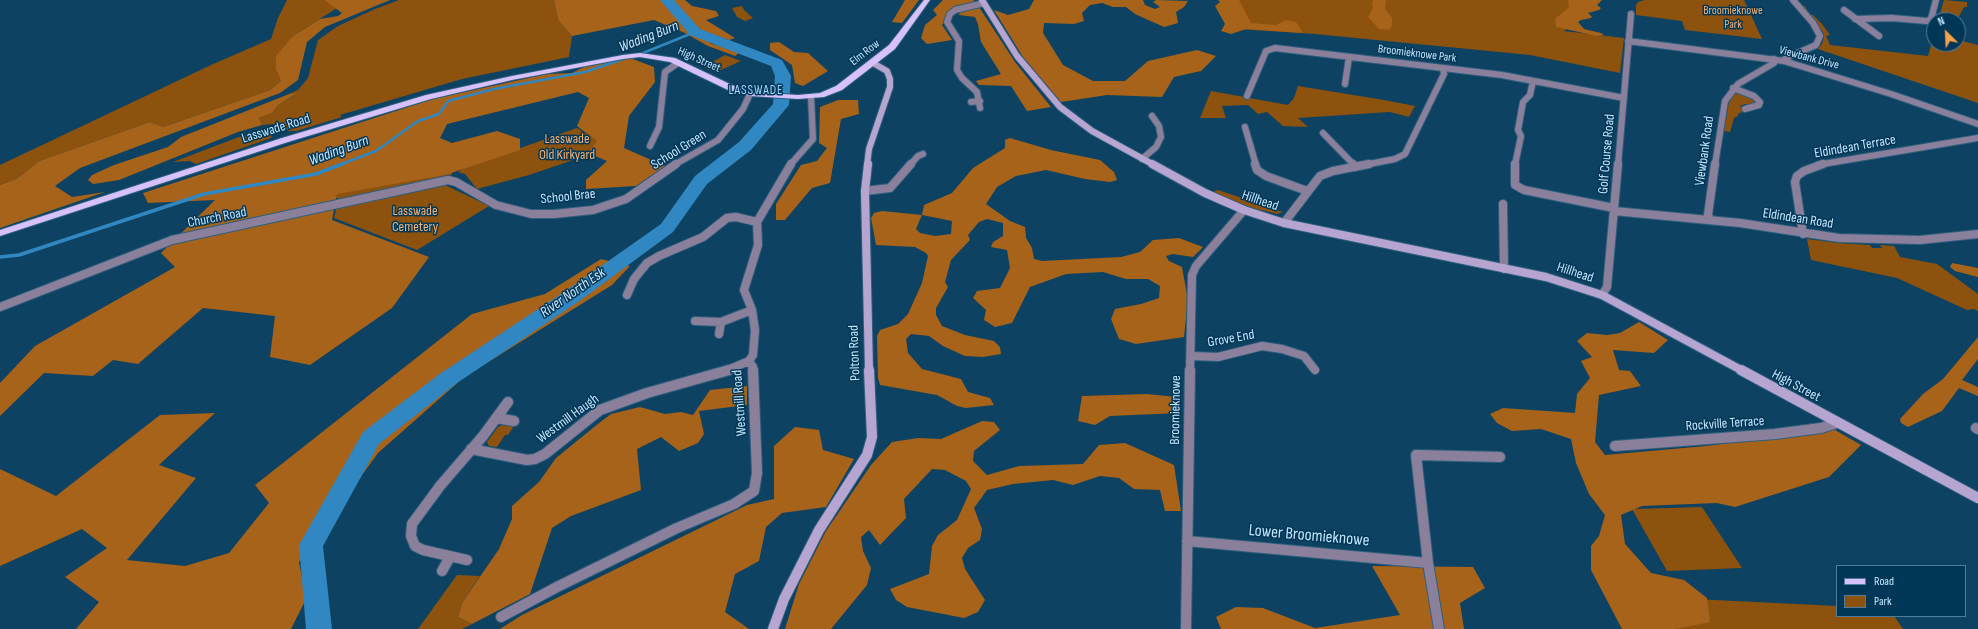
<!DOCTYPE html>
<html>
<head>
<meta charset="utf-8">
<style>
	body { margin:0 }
	#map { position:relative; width:1978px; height:629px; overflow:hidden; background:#0e4262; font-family:"Sofia Sans Condensed",sans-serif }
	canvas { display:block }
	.legend { position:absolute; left:1836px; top:565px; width:130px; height:52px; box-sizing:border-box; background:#003757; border:1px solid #4f7d9a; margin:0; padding:5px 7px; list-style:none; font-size:12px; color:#c6e5fe }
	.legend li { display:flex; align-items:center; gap:8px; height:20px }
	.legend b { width:20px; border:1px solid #4f7d9a }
	.north { position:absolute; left:1926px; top:12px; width:40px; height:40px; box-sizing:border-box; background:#003757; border:1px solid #4f7d9a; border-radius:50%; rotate:336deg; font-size:11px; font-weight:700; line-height:16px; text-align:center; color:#c6e5fe }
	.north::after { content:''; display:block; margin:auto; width:14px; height:18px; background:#f8a14b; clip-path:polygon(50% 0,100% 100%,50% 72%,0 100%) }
</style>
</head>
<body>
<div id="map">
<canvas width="1978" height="629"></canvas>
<ul class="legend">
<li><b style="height:5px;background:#d7c1fa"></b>Road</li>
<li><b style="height:11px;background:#8d520d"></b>Park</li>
</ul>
<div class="north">N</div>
</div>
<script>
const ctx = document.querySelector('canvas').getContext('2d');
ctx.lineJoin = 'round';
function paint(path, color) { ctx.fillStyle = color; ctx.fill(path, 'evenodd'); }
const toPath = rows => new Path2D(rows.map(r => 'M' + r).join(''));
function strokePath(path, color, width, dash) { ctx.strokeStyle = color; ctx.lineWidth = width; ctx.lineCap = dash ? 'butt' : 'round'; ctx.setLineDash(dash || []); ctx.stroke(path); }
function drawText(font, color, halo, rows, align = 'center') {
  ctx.font = font + ' "Sofia Sans Condensed",sans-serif'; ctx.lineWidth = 3; ctx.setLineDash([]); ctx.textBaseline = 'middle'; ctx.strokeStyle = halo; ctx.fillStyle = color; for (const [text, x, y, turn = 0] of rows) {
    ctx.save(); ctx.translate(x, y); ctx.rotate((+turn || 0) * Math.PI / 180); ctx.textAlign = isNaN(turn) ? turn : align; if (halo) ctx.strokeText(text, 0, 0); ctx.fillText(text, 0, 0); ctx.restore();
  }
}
const green = toPath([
	[287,0,324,0,337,8,293,36,276,70,281,81,270,90,163,127,150,122,39,161,18,178,0,185,0,165,211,65,271,39,278,18],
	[399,0,554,0,558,20,572,36,569,57,462,79,340,115,342,117,296,131,289,131,283,126,274,124,262,125,259,118,272,113,278,105,295,95,289,94,298,90,308,78,318,40,338,26,375,9],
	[1227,0,1600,0,1564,31,1624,38,1620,73,1530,55,1315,34,1238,29],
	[1645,0,1744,0,1762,39,1685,30,1682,21,1636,15,1636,5,1638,2],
	[1944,0,1967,2,1967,7,1964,7,1957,20,1938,20],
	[1799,5,1805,6,1809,14,1813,15,1822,24,1830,35,1826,36,1830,45,1928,56,1934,35,1934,44,1958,44,1958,23,1962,25,1959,40,1978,45,1978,103,1818,49,1822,44,1824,37,1823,32],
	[742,6,744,10,753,18,745,21,737,17,732,8],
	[725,55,741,61,716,72,704,67],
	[1298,86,1384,100,1415,106,1409,117,1390,112,1298,118,1308,127,1283,126,1267,112,1258,114,1248,105,1222,106,1226,118,1200,118,1211,91,1288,105,1294,98],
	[1738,92,1756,99,1757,104,1751,106,1745,104,1740,106,1744,111,1738,114,1738,116,1734,118,1730,132,1724,131,1729,102,1735,93],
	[577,128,600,142,582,157,529,175,477,189,465,174,458,172,464,168],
	[263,131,272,133,271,138,196,164,190,161,173,162,239,137],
	[377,162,455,170,449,177,340,200,333,195],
	[445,185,489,206,417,250,334,218,337,206],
	[1218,190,1283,212,1277,214,1262,210,1260,212,1214,193,1215,191],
	[1807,239,1838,243,1870,245,1872,248,1882,248,1880,245,1894,246,1900,257,1937,264,1978,294,1978,311,1974,309,1967,310,1897,278,1811,260],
	[502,425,514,426,508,435,505,435,497,447,489,446,487,442,498,427],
	[1702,507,1742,568,1667,571,1632,509],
	[457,575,480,576,462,603,458,617,472,624,462,629,418,629],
	[1632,596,1837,606,1837,616,1894,616,1903,629,1638,629]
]);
const forest = toPath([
	[324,0,390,0,325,27,307,42,298,80,280,93,80,168,55,186,72,197,105,192,0,228,0,185,18,178,39,161,150,122,163,127,270,90,281,81,276,70,276,56,293,36,320,19,338,16,342,13],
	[554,0,661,0,686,29,712,44,740,52,735,56,708,46,685,33,654,20,572,36,558,20],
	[671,0,685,0,692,6,716,11,719,16,706,20,735,38,729,40,701,30],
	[905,0,919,0,902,23,892,22],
	[943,0,974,0,973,3,960,5,951,10,942,25,952,40,927,44,921,38,925,25,937,15,933,10],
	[1034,0,1143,0,1145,5,1155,9,1160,7,1153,2,1156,0,1188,1,1184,7,1176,12,1178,23,1164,27,1135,14,1126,7,1113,7,1102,3,1090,5,1082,13,1084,21,1074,24,1044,23,1043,33,1063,65,1093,81,1125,81,1148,61,1197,50,1216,56,1201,71,1174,77,1162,97,1107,95,1061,102,1023,57,994,10,1008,15,1029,9],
	[1218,0,1239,0,1251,23,1276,25,1286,20,1296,22,1303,33,1246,29,1231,34,1221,31,1225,24,1215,6,1220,2],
	[1373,0,1386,0,1385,9,1392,18,1392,26,1389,30,1379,29,1368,17,1373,8,1372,3],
	[1568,0,1602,0,1597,5,1601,8,1599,10,1588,13,1592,17,1591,18,1581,20,1578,22,1584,29,1601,33,1604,35,1597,36,1556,27,1555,19,1569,7],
	[979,7,1015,62,1051,107,1027,111,1011,86,979,85,976,81,1001,74,981,42,978,24,975,17,959,15,961,11],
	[779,42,794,52,808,53,828,71,803,86,795,83,792,65,770,50,770,43],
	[630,58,654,67,655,82,629,116,624,148,665,166,636,186,586,189,586,180,607,161,588,153,597,141,577,126,589,98,578,92,447,124,440,138,452,143,497,131,520,139,520,150,445,175,337,194,332,220,429,257,392,308,310,365,270,357,275,316,203,308,138,364,113,360,93,376,44,373,0,416,0,383,35,346,175,267,161,253,215,200,148,203,143,193,433,99,547,74,572,73,584,67],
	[289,94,296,94,278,105,272,113,259,118,262,125,238,132,119,180,93,184,88,180,92,175,114,165,168,147,181,137],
	[838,100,858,100,859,114,841,119,830,183,812,188,785,220,776,220,776,204,801,165,817,161,827,148,819,143,820,107],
	[1010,138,1051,150,1100,160,1114,172,1117,180,1110,182,1085,179,1046,170,1016,176,997,187,986,204,1010,221,1025,227,1026,238,1032,248,1034,259,1042,261,1121,257,1140,252,1153,240,1179,238,1203,247,1193,257,1173,254,1166,256,1169,261,1182,267,1188,300,1184,337,1136,344,1119,339,1111,319,1115,309,1141,304,1159,298,1160,286,1148,279,1126,279,1103,272,1066,274,1030,287,1012,323,995,327,984,320,986,310,973,298,977,291,1000,288,1010,268,1007,250,991,247,993,242,1003,236,1003,223,987,219,979,222,968,235,970,240,951,260,945,282,948,287,936,308,936,315,942,326,965,335,994,341,1000,347,1001,354,983,357,965,356,943,346,929,336,911,334,906,339,908,353,922,369,961,379,968,392,990,398,994,405,966,408,957,406,937,395,880,385,878,378,877,336,880,330,898,324,908,314,922,283,928,256,926,253,915,247,876,245,871,218,874,213,882,211,922,215,924,205,952,193,973,168,1005,148,1005,140],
	[922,215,952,221,951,234,935,236,920,233,916,229],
	[601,259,630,266,612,285,464,377,378,453,299,562,306,599,291,629,76,629,99,602,65,577,107,548,82,529,0,566,0,469,56,496,160,415,215,413,159,465,196,478,127,560,185,566,229,553,269,503,255,485,472,314,545,294],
	[1952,263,1978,268,1978,277,1955,271,1950,267],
	[1639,322,1668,340,1654,353,1613,350,1619,370,1630,371,1641,386,1599,395,1595,442,1605,455,1706,446,1779,437,1809,430,1835,430,1861,445,1829,477,1735,507,1717,503,1642,506,1621,515,1625,544,1651,573,1684,580,1707,598,1710,622,1676,629,1622,629,1591,570,1591,546,1599,536,1605,515,1589,494,1576,463,1571,439,1541,429,1512,431,1497,423,1490,414,1503,408,1575,413,1577,394,1590,378,1581,361,1592,357,1577,341,1587,333,1607,335,1620,333],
	[1978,337,1978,359,1962,380,1978,387,1978,396,1959,388,1942,411,1908,427,1901,423,1900,419,1923,394,1943,379],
	[747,386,747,405,699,411,704,434,698,443,679,451,661,437,637,449,641,490,571,516,552,528,530,594,472,624,458,617,462,603,499,549,512,519,512,506,539,482,556,458,599,423,611,414,640,407,665,414,681,412,693,415,710,390],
	[1147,394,1177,397,1179,413,1110,416,1095,425,1078,421,1082,396],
	[982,421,994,422,1000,430,974,451,973,461,987,475,1019,466,1083,464,1099,445,1125,443,1174,465,1181,511,1165,511,1160,490,1134,489,1119,478,1100,476,1073,485,1053,480,1013,484,987,490,974,508,982,529,980,540,968,548,962,558,965,569,985,600,978,612,964,618,907,607,896,600,890,589,929,574,932,546,938,535,957,520,971,489,966,481,945,470,932,469,904,499,906,518,880,545,869,530,861,537,863,551,871,568,867,585,831,629,785,629,799,584,826,531,871,465,892,442,918,438,941,439],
	[795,427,819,430,823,450,854,459,826,507,782,513,766,527,759,561,735,574,725,612,749,629,500,629,522,615,747,505,774,499,774,446],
	[1372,566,1473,567,1485,588,1460,603,1464,629,1221,629,1216,617,1236,607,1263,608,1315,628,1400,615]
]);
const streamFar1 = toPath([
	[638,55,695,32],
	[339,165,376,151,418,121,439,114,448,101,494,89,585,72,626,58]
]);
const stream = toPath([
	[0,257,19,255,204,194,316,174,342,164]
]);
const river = toPath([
	[660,0,674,0,700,29,782,60,791,76,789,105,751,150,707,184,673,232,581,300,457,383,379,444,323,546,332,629,306,629,299,545,363,432,441,373,567,290,661,224,695,176,739,142,773,104,775,76,771,66,690,35,660,0]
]);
const streetFar2 = toPath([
	[1844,10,1879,36],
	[1855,19,1892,18,1927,21,1931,19,1936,0],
	[1628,41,1784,61,1891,94,1978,124],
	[1784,61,1786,58,1816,45,1820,36,1813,23,1793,0],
	[1345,84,1349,57],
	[1733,88,1754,96,1760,102,1759,105,1745,109],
	[1247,96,1266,51,1275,48,1502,75,1624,98],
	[971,102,980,101],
	[980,108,977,92,962,78,957,70,959,41,947,22,950,14,955,10,984,3],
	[1245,127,1256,165],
	[1323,133,1354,165],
	[650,146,659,127,665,72,678,63],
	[1142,159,1156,147,1161,137,1159,126,1152,116],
	[674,165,718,140,743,109,750,94],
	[790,165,813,139,811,97],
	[910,165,918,156,923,154],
	[1364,165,1395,159,1405,154,1444,74,1443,69],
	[1515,165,1521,136,1518,130,1523,102,1530,95,1533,81],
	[1618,165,1631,14],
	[1715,165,1725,101,1738,84,1774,63,1774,59],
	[1817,165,1978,138]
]);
const streetFar1 = toPath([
	[1255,164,1257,170,1266,176,1307,191],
	[1353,164,1356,167],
	[1515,164,1515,185,1524,190,1614,208],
	[865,191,890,188,911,164],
	[1503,204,1504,269],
	[1614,211,1740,223,1839,238,1920,240,1978,234],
	[1710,220,1708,215,1715,164],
	[1284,223,1320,176,1333,171,1369,164],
	[1803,234,1795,182,1797,176,1804,171,1823,164],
	[627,295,634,279,647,263,659,256,703,237,727,218,736,217,757,222],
	[1602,295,1607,287,1618,164],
	[0,307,172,240,448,180,456,182,496,205,531,214,554,214,593,210,626,199,676,164],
	[695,321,721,322,752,310],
	[719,334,721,322],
	[1192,356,1218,357,1262,346,1282,349,1304,356,1315,370],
	[725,371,749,361],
	[753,371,753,367,749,361,753,355,755,330,752,310,744,290,758,245,757,222,791,164],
	[1190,371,1192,275,1196,266,1244,210]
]);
const street = toPath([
	[496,418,514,421],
	[1976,428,1978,429],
	[1615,446,1775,434,1821,428,1837,423],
	[471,449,527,460,535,459,545,454,600,410,647,393,729,370],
	[1187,541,1428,563],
	[467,560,423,550,415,546,411,536,412,524,440,486,483,436,508,402],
	[442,571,450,557],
	[501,617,557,587,677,528,734,504,754,491,757,473,753,370],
	[1186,629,1190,370],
	[1439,629,1428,563,1416,455,1500,457]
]);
const secondaryFar2 = toPath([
	[982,0,1017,56,1060,107,1092,131,1154,165],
	[867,165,869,149,890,87,890,79,887,71,873,63]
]);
const secondaryFar1 = toPath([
	[868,164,865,191,869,371],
	[1152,164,1205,193,1244,210,1284,223,1546,277,1602,295,1743,371]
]);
const secondary = toPath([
	[1741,370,1978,498],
	[773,629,784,599,819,530,867,455,872,437,869,370]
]);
const primary = toPath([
	[924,0,930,0,895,49,842,90,824,97,798,99,750,96,728,90,670,62,640,57,623,59,512,80,431,99,288,142,0,236,0,230,282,138,426,95,512,76,623,55,640,53,675,58,734,86,751,92,798,95,820,93,836,86,889,45,924,0]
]);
const farParknames = [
	["Broomieknowe",1733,11],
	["Park",1733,25]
];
const farStreetnames = [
	["Elm Row",865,53,-38],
	["Broomieknowe Park",1417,54,7],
	["Viewbank Drive",1809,58,15],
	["High Street",699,60,24]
];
const farQuarternames = [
	["LASSWADE",756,91]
];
const streetNames = [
	["Lasswade Road",276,129,-17],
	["Eldindean Terrace",1855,147,-10],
	["School Green",679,150,-32],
	["Viewbank Road",1705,151,-82],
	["Golf Course Road",1607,154,-85],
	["School Brae",568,197,-6],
	["Hillhead",1260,201,19],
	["Church Road",217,218,-11],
	["Eldindean Road",1798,219,9],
	["Hillhead",1575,273,18],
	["Grove End",1231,339,-10],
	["Polton Road",855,353,-92],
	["High Street",1796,386,28],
	["Westmill Road",740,403,-94],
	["Broomieknowe",1176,410,-89],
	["Westmill Haugh",568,419,-36],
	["Rockville Terrace",1725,424,-4]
];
const parkNames = [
	["Lasswade",567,139],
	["Old Kirkyard",567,155],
	["Lasswade",415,211],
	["Cemetery",415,227]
];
const waterNames = [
	["Wading Burn",649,37,-21],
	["Wading Burn",339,151,-20],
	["River North Esk",573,293,-35]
];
const nearStreetnames = [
	["Lower Broomieknowe",1309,536,5]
];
paint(green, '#8d520d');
paint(forest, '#a76319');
strokePath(streamFar1, '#3087c1', 2.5);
strokePath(stream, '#3087c1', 3.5);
paint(river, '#3087c1');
strokePath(streetFar2, '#2f5f7e', 8);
strokePath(streetFar1, '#2f5f7e', 10);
strokePath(street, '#2f5f7e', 12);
strokePath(secondaryFar2, '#2f5f7e', 8);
strokePath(secondaryFar1, '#2f5f7e', 10);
strokePath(secondary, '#2f5f7e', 12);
strokePath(primary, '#2f5f7e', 2);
strokePath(streetFar2, '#8b809c', 6);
strokePath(streetFar1, '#8b809c', 8);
strokePath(street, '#8b809c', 10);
strokePath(secondaryFar2, '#b6a5d1', 6);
strokePath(secondaryFar1, '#b6a5d1', 8);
strokePath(secondary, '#b6a5d1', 10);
paint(primary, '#d7c1fa');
drawText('12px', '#f4b277', '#003757', farParknames);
drawText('12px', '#c6e5fe', '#003757', farStreetnames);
ctx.letterSpacing = '1px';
drawText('13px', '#a4d7ff', '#003757', farQuarternames);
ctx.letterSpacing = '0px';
drawText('14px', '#c6e5fe', '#003757', streetNames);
drawText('14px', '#f4b277', '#003757', parkNames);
drawText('italic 15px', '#cfe6f9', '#003757', waterNames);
drawText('17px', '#c6e5fe', '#003757', nearStreetnames);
</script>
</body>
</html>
